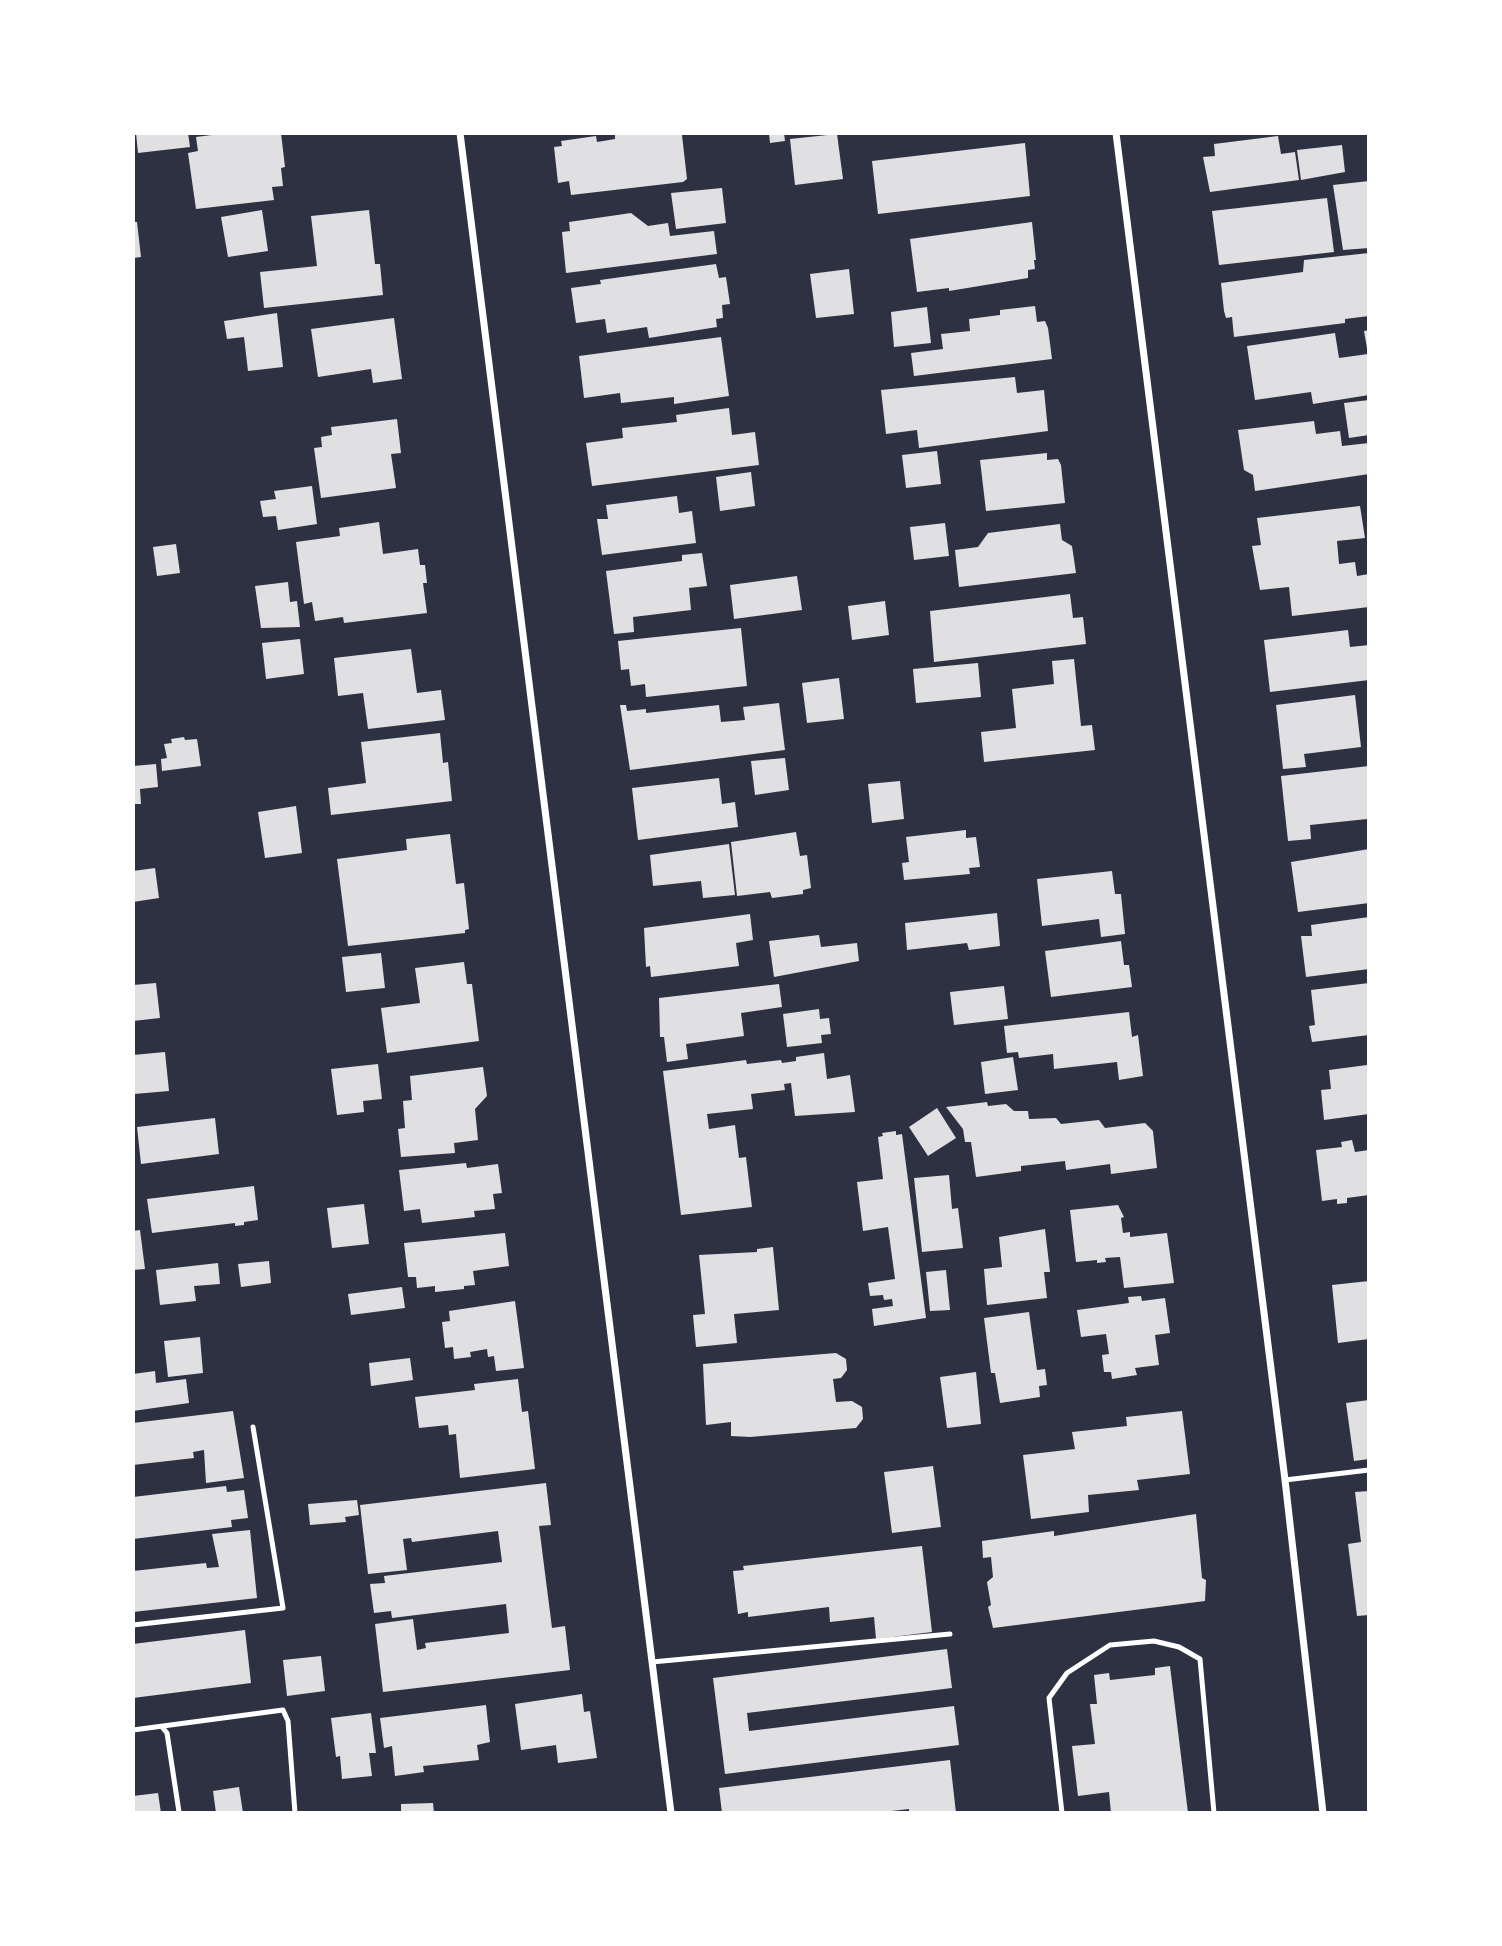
<!DOCTYPE html>
<html>
<head>
<meta charset="utf-8">
<style>
	body { margin:0 }
	#map { position:relative; width:1502px; height:1946px; overflow:hidden; background:#2d3142; font-family:Rubik,sans-serif }
	canvas { display:block }
	.frame { position:absolute; inset:0; border:135px solid #fff; pointer-events:none }
</style>
</head>
<body>
<div id="map">
<canvas width="1502" height="1946"></canvas>
<div class="frame"></div>
</div>
<script>
const ctx = document.querySelector('canvas').getContext('2d');
ctx.lineJoin = 'round';
function paint(path, color) { ctx.fillStyle = color; ctx.fill(path, 'evenodd'); }
const toPath = rows => new Path2D(rows.map(r => 'M' + r).join(''));
function strokePath(path, color, width, dash) { ctx.strokeStyle = color; ctx.lineWidth = width; ctx.lineCap = dash ? 'butt' : 'round'; ctx.setLineDash(dash || []); ctx.stroke(path); }
const building = toPath([
	[136,133,188,133,190,147,138,153],
	[227,133,281,133,285,167,281,168,283,186,272,187,274,200,196,209,188,153,198,151,196,137],
	[627,133,682,135,687,179,683,182,571,195,569,181,558,183,554,147,562,146,561,141,596,136,597,142,615,139,615,134],
	[769,133,784,133,785,141,770,143],
	[837,134,843,179,795,185,790,139],
	[1278,136,1281,154,1295,152,1299,180,1210,192,1203,157,1215,156,1214,144],
	[1025,143,1030,196,878,214,872,161],
	[1342,145,1345,172,1301,180,1297,150],
	[1369,181,1369,248,1343,250,1333,185],
	[722,188,726,223,676,229,671,193],
	[1327,198,1334,252,1219,265,1212,211],
	[262,210,268,251,228,257,221,217],
	[369,210,375,264,380,264,383,295,264,308,260,272,317,266,311,216],
	[631,213,648,226,668,223,670,236,714,231,717,254,566,273,562,232,570,231,569,222],
	[133,222,137,222,141,257,133,258],
	[1032,222,1036,260,1034,260,1035,269,1028,270,1028,278,949,291,949,288,917,292,910,239],
	[1369,253,1369,316,1345,319,1345,323,1234,337,1232,317,1226,318,1224,311,1221,283,1303,272,1304,260],
	[716,264,719,278,726,277,730,304,722,305,723,318,716,319,717,327,649,338,647,327,607,333,605,319,576,323,571,288,601,284,600,280],
	[849,269,854,314,816,318,810,274],
	[1035,306,1037,322,1045,321,1048,328,1052,359,914,376,911,353,943,349,941,334,970,331,969,319,1000,315,1000,310],
	[927,307,931,343,894,347,891,312],
	[277,313,283,367,248,371,244,337,227,339,224,321],
	[394,318,402,379,373,383,371,369,318,377,311,329],
	[1369,330,1369,395,1313,404,1311,392,1255,400,1247,346,1335,333,1339,358,1368,354,1364,331],
	[721,337,729,396,674,404,674,397,621,403,620,393,584,398,579,356],
	[1015,377,1017,393,1044,390,1048,431,919,448,917,430,886,434,881,390],
	[1369,400,1369,435,1349,438,1344,403],
	[729,408,732,435,755,432,759,465,592,486,586,443,623,438,622,428,677,422,676,415],
	[397,419,401,453,391,454,396,488,321,498,314,448,322,447,321,437,332,435,331,427],
	[1314,421,1316,434,1340,431,1342,446,1369,443,1369,474,1255,491,1253,475,1244,470,1238,430],
	[937,451,941,484,906,488,902,455],
	[1047,453,1047,460,1058,459,1061,465,1065,503,986,511,980,460],
	[751,472,755,506,720,511,716,477],
	[312,486,317,524,278,530,276,516,263,517,260,501,276,499,274,491],
	[677,496,679,513,692,511,696,543,602,555,597,519,608,519,606,505],
	[1360,506,1365,538,1337,541,1339,564,1355,562,1357,576,1369,574,1369,607,1292,616,1289,587,1260,590,1252,546,1261,545,1257,518],
	[379,522,383,554,418,549,420,565,425,565,427,583,423,583,427,613,344,623,343,617,315,621,312,602,304,604,296,542,340,536,339,528],
	[945,523,949,556,914,560,910,527],
	[1060,524,1062,540,1072,546,1076,573,959,587,955,550,978,547,988,533],
	[176,544,180,573,157,576,153,547],
	[702,553,707,586,689,588,691,610,633,617,634,632,614,634,606,571,682,561,682,555],
	[797,576,802,610,734,619,730,585],
	[288,582,290,602,297,601,300,627,261,628,255,586],
	[1070,594,1073,618,1083,617,1086,644,934,662,930,611],
	[885,601,889,635,852,640,848,606],
	[741,628,747,686,646,697,645,684,631,686,629,669,621,670,618,641],
	[1348,630,1350,647,1369,645,1369,680,1270,692,1264,640],
	[300,639,304,674,266,679,262,643],
	[411,649,417,693,441,690,445,720,368,729,363,693,338,696,334,658],
	[1074,659,1081,726,1092,725,1095,750,984,762,981,732,1016,728,1012,689,1054,684,1052,661],
	[978,663,981,697,916,703,913,669],
	[839,678,844,719,807,723,802,683],
	[1355,695,1361,747,1304,754,1306,767,1283,769,1276,705],
	[779,703,785,750,630,770,620,705,626,705,627,711,646,709,646,713,719,705,721,722,745,720,743,707],
	[440,733,443,763,448,762,452,801,331,815,328,788,366,783,361,742],
	[184,737,185,740,197,739,201,766,162,771,161,759,167,758,164,744,172,743,171,739],
	[785,758,789,790,755,795,751,761],
	[156,764,158,787,140,789,141,804,133,804,133,766],
	[1369,766,1367,819,1310,825,1311,839,1288,841,1281,776],
	[719,778,722,804,735,802,738,827,638,840,632,788],
	[900,781,904,819,872,823,868,784],
	[296,806,302,853,265,858,258,812],
	[966,830,966,838,976,837,980,867,969,868,970,874,904,880,902,863,909,862,906,837],
	[796,832,800,856,807,855,811,888,803,890,803,894,772,898,770,892,737,896,731,842],
	[450,834,456,884,464,883,469,929,465,930,465,933,348,946,337,859,407,850,406,839],
	[729,844,735,895,703,898,701,881,653,886,650,855],
	[1369,849,1369,903,1298,912,1291,862],
	[155,868,159,898,133,902,133,871],
	[1112,871,1115,894,1121,894,1125,934,1101,937,1099,919,1042,926,1037,879],
	[997,913,1000,946,969,950,967,943,907,950,905,923],
	[750,914,753,940,736,943,739,966,651,977,650,966,646,967,644,928],
	[1369,917,1369,969,1306,977,1301,936,1312,936,1311,925],
	[819,935,821,947,857,943,859,961,774,977,769,941],
	[1121,941,1124,965,1129,965,1132,987,1051,997,1045,951],
	[381,953,385,988,346,992,342,957],
	[464,962,467,984,472,984,479,1041,387,1053,381,1008,420,1003,415,968],
	[156,983,160,1018,133,1021,133,985],
	[1369,983,1369,1035,1312,1042,1309,1026,1315,1025,1311,990],
	[779,984,782,1007,741,1013,744,1036,686,1044,688,1059,667,1062,664,1037,660,1037,659,998],
	[1004,986,1008,1019,954,1025,950,992],
	[819,1009,820,1019,829,1018,831,1034,821,1035,822,1043,787,1047,783,1014],
	[1129,1012,1132,1037,1138,1035,1143,1076,1119,1080,1117,1062,1054,1069,1053,1054,1019,1058,1018,1052,1007,1053,1004,1026],
	[165,1052,169,1091,134,1094,133,1055],
	[824,1053,827,1079,850,1075,855,1112,795,1116,791,1083,784,1084,785,1090,751,1094,753,1109,707,1114,709,1129,735,1125,739,1158,746,1157,752,1207,681,1215,663,1071,746,1060,747,1064,781,1060,782,1063,796,1061,796,1057],
	[1013,1057,1018,1090,985,1094,981,1062],
	[378,1064,382,1099,363,1101,364,1112,337,1115,331,1069],
	[1367,1065,1369,1114,1324,1120,1321,1090,1331,1089,1329,1070],
	[483,1067,487,1096,475,1109,478,1140,454,1143,455,1153,401,1157,398,1129,405,1128,403,1101,412,1100,410,1076],
	[987,1102,988,1106,1006,1104,1014,1111,1028,1111,1029,1119,1056,1118,1061,1124,1099,1120,1105,1128,1145,1123,1153,1131,1157,1168,1111,1174,1110,1164,1066,1170,1065,1161,1021,1166,1021,1171,976,1177,971,1142,965,1142,963,1129,946,1107],
	[937,1108,956,1138,928,1156,909,1127],
	[215,1118,219,1154,141,1164,137,1127],
	[896,1131,896,1135,902,1134,926,1318,874,1326,872,1309,893,1306,892,1299,884,1300,883,1295,870,1296,868,1283,895,1279,888,1227,863,1231,857,1182,883,1179,878,1137,883,1136,882,1133],
	[1352,1140,1355,1152,1369,1150,1369,1195,1347,1198,1347,1203,1337,1204,1337,1199,1322,1201,1316,1150,1342,1147,1341,1142],
	[466,1163,467,1168,498,1164,502,1193,493,1194,495,1209,474,1211,475,1217,422,1223,420,1209,404,1211,399,1170],
	[949,1175,952,1209,958,1208,963,1248,922,1252,914,1178],
	[254,1186,258,1220,244,1222,244,1225,235,1226,235,1223,152,1233,147,1199],
	[364,1204,369,1244,332,1248,327,1208],
	[1118,1205,1124,1217,1121,1218,1123,1233,1130,1232,1130,1237,1167,1233,1174,1283,1124,1288,1120,1257,1105,1258,1106,1262,1097,1263,1097,1260,1076,1262,1070,1210],
	[1045,1229,1050,1272,1044,1272,1047,1298,987,1305,984,1269,1002,1267,999,1237],
	[140,1230,145,1269,133,1270,133,1231],
	[505,1233,509,1266,473,1271,475,1285,464,1286,464,1289,435,1292,435,1286,417,1288,416,1277,408,1277,404,1243],
	[773,1247,779,1310,734,1314,737,1343,696,1347,693,1315,705,1314,699,1255,757,1252,757,1249],
	[269,1261,271,1283,241,1287,238,1264],
	[218,1263,220,1284,194,1286,196,1301,160,1305,156,1270],
	[946,1270,950,1310,930,1311,926,1272],
	[1369,1281,1369,1339,1338,1343,1332,1285],
	[402,1287,405,1308,351,1315,348,1294],
	[1141,1296,1142,1301,1165,1298,1170,1333,1155,1335,1159,1365,1135,1368,1137,1375,1112,1379,1111,1372,1104,1372,1102,1355,1109,1354,1106,1334,1081,1337,1077,1310,1129,1303,1128,1297],
	[515,1301,524,1368,496,1371,494,1356,488,1357,487,1349,470,1352,471,1357,454,1359,453,1347,445,1348,442,1322,450,1321,449,1311],
	[1029,1312,1037,1370,1045,1369,1047,1385,1039,1386,1040,1397,1000,1403,995,1373,991,1373,984,1318],
	[200,1337,203,1373,168,1377,164,1341],
	[836,1353,846,1359,847,1370,841,1378,833,1379,836,1402,852,1401,862,1407,863,1419,856,1428,750,1437,731,1436,731,1422,706,1425,703,1364],
	[410,1358,413,1380,371,1386,369,1363],
	[155,1371,156,1383,186,1379,189,1403,133,1411,133,1374],
	[976,1372,981,1424,947,1428,940,1377],
	[518,1379,522,1412,528,1411,535,1469,460,1478,456,1434,449,1435,448,1425,419,1428,415,1397,475,1390,474,1384],
	[1369,1400,1369,1459,1354,1461,1346,1403],
	[233,1411,244,1478,206,1483,204,1450,193,1452,194,1458,133,1465,133,1423],
	[1182,1411,1190,1474,1137,1480,1139,1490,1088,1495,1089,1512,1031,1519,1023,1455,1075,1449,1072,1432,1127,1426,1126,1417],
	[933,1466,941,1527,892,1533,884,1472],
	[546,1483,551,1525,539,1526,552,1628,565,1626,570,1670,383,1692,375,1624,413,1619,417,1650,426,1648,425,1643,509,1633,506,1604,392,1618,391,1611,374,1613,370,1584,385,1583,384,1576,502,1562,498,1531,412,1542,411,1538,403,1539,407,1570,368,1574,360,1505],
	[226,1486,227,1492,244,1490,248,1518,231,1520,232,1527,133,1539,133,1497],
	[1369,1491,1369,1615,1357,1616,1348,1544,1361,1542,1355,1492],
	[357,1500,359,1515,345,1517,346,1522,310,1525,308,1504],
	[1196,1514,1202,1578,1206,1580,1205,1601,993,1628,988,1607,991,1605,987,1582,993,1577,991,1557,983,1558,982,1541,1054,1531,1054,1536],
	[250,1530,257,1598,133,1612,133,1571,206,1563,207,1568,219,1567,212,1534],
	[922,1546,932,1632,876,1639,874,1617,830,1622,829,1607,748,1617,748,1612,738,1614,733,1571,744,1570,743,1566],
	[245,1630,251,1683,133,1698,133,1644],
	[947,1649,952,1688,747,1713,749,1731,954,1706,959,1745,725,1774,713,1678],
	[321,1656,325,1691,287,1696,283,1660],
	[1170,1666,1188,1813,1111,1813,1109,1792,1078,1796,1072,1746,1095,1744,1090,1704,1097,1704,1094,1675,1109,1673,1110,1680,1155,1675,1155,1668],
	[582,1694,584,1712,590,1711,597,1758,558,1763,556,1745,521,1750,515,1704],
	[486,1705,490,1742,477,1745,479,1760,423,1766,424,1772,395,1776,392,1746,384,1748,380,1718],
	[371,1713,376,1753,369,1753,372,1776,342,1779,340,1756,336,1757,331,1718],
	[950,1760,956,1813,909,1813,909,1809,874,1813,722,1813,719,1788],
	[239,1787,243,1813,216,1813,213,1791],
	[158,1793,161,1813,133,1813,133,1796],
	[433,1803,434,1813,401,1813,401,1804]
]);
const service = toPath([
	[1285,1480,1369,1470],
	[133,1625,283,1608,253,1427],
	[652,1662,950,1634],
	[162,1727,167,1733,179,1812],
	[133,1730,283,1710,288,1721,295,1813],
	[1062,1813,1049,1698,1067,1673,1110,1645,1154,1641,1179,1647,1200,1659,1214,1813]
]);
const minor = toPath([
	[460,133,671,1813],
	[1116,133,1285,1480,1323,1813]
]);
paint(building, '#e0e0e3');
strokePath(service, '#fff', 5);
strokePath(minor, '#fff', 7);
</script>
</body>
</html>
